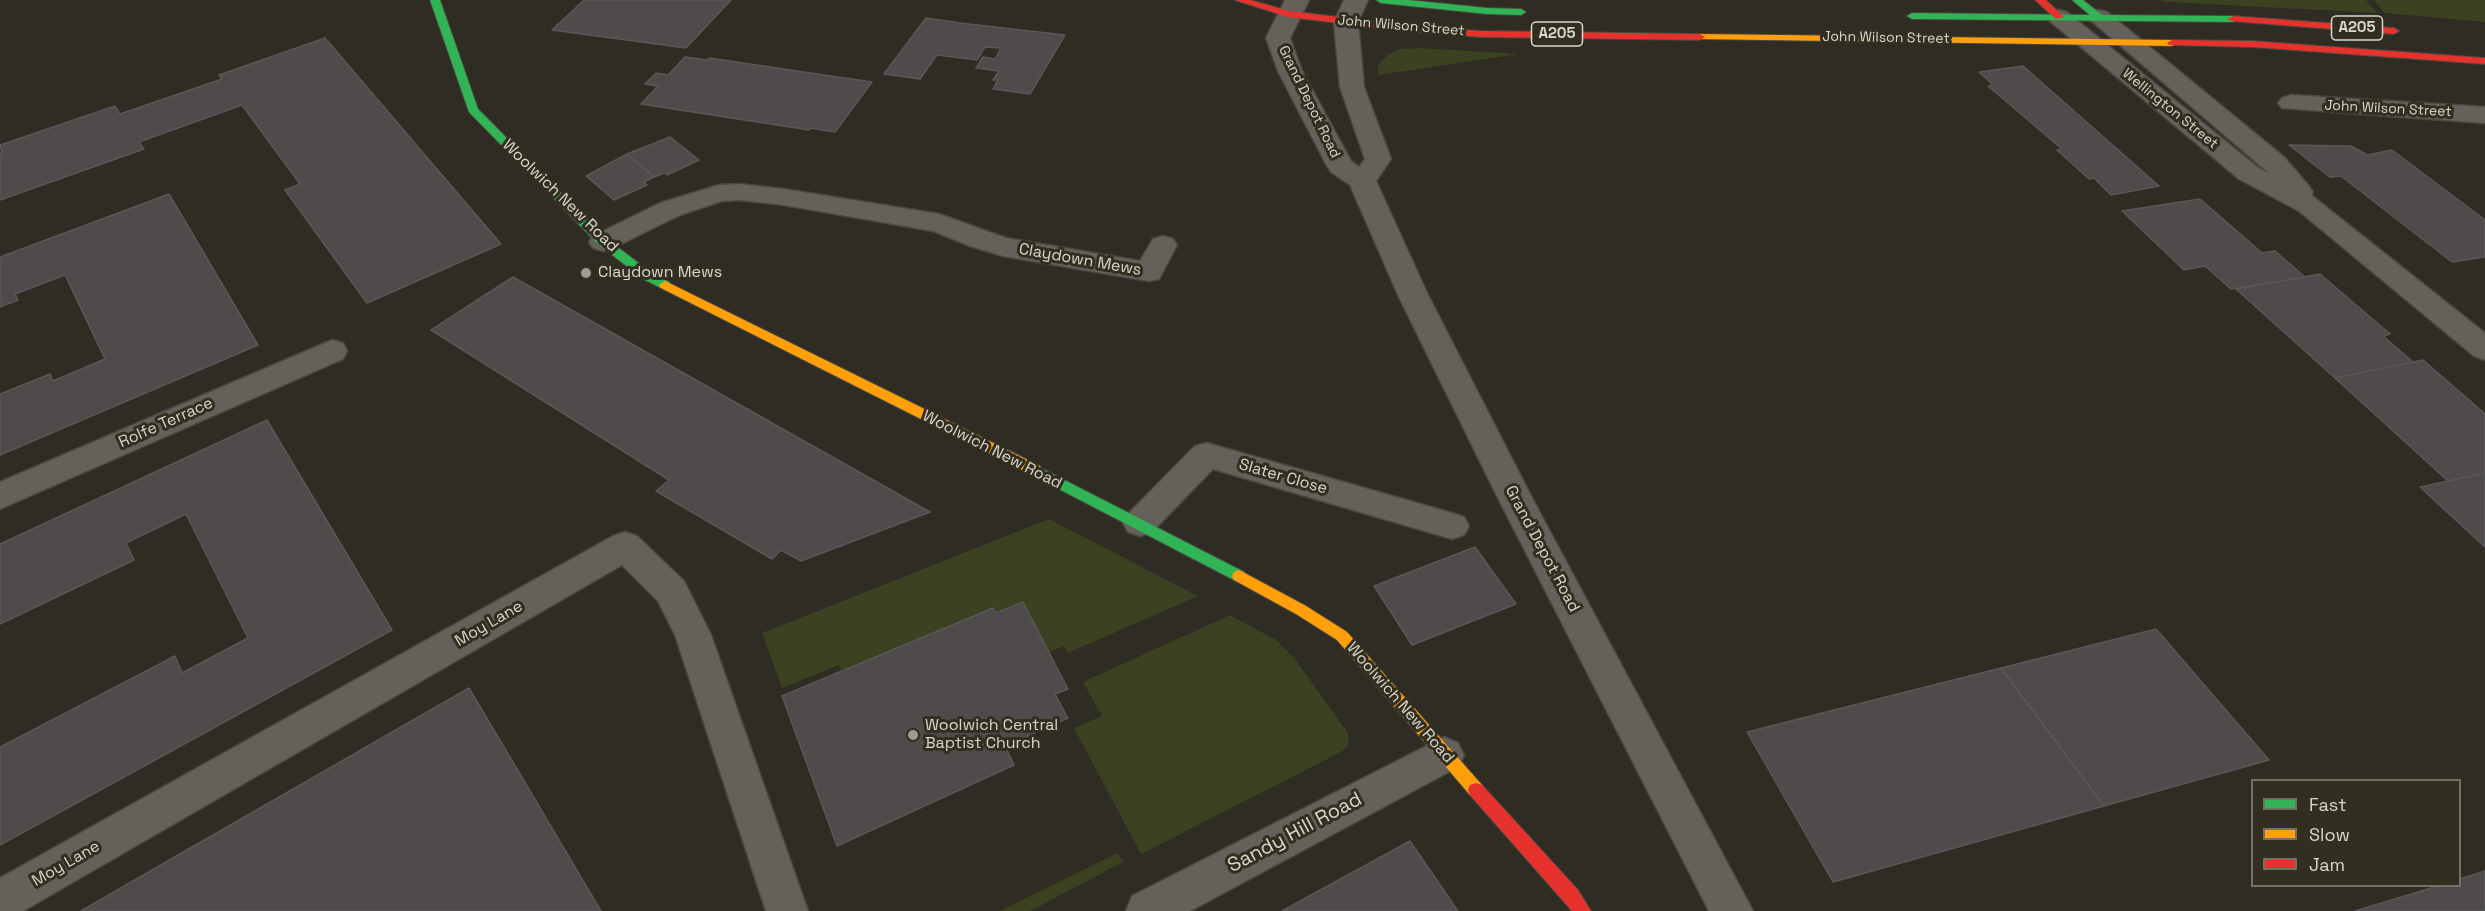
<!DOCTYPE html>
<html>
<head>
<meta charset="utf-8">
<style>
	body { margin:0 }
	#map { position:relative; width:2485px; height:911px; overflow:hidden; background:#2f2c24; font-family:"Space Grotesk",sans-serif }
	canvas { display:block }
	.legend { position:absolute; left:2251px; top:779px; width:210px; height:108px; box-sizing:border-box; background:#332f20; border:2px solid #757265; margin:0; padding:8px 10px; list-style:none; font-size:18px; color:#d9d7cd }
	.legend li { display:flex; align-items:center; gap:12px; height:30px }
	.legend b { width:30px; border:2px solid #757265 }
</style>
</head>
<body>
<div id="map">
<canvas width="2485" height="911"></canvas>
<ul class="legend">
<li><b style="height:8px;background:#30b455"></b>Fast</li>
<li><b style="height:8px;background:#ff9f0a"></b>Slow</li>
<li><b style="height:8px;background:#e5322d"></b>Jam</li>
</ul>
</div>
<script>
const ctx = document.querySelector('canvas').getContext('2d');
ctx.lineJoin = 'round';
function paint(path, color) { ctx.fillStyle = color; ctx.fill(path, 'evenodd'); }
const toPath = rows => new Path2D(rows.map(r => 'M' + r).join(''));
function strokePath(path, color, width, dash) { ctx.strokeStyle = color; ctx.lineWidth = width; ctx.lineCap = dash ? 'butt' : 'round'; ctx.setLineDash(dash || []); ctx.stroke(path); }
function drawText(font, color, halo, rows, align = 'center') {
  ctx.font = font + ' "Space Grotesk",sans-serif'; ctx.lineWidth = 6; ctx.setLineDash([]); ctx.textBaseline = 'middle'; ctx.strokeStyle = halo; ctx.fillStyle = color; for (const [text, x, y, turn = 0] of rows) {
    ctx.save(); ctx.translate(x, y); ctx.rotate((+turn || 0) * Math.PI / 180); ctx.textAlign = isNaN(turn) ? turn : align; if (halo) ctx.strokeText(text, 0, 0); ctx.fillText(text, 0, 0); ctx.restore();
  }
}
const green = toPath([
	[2157,0,2366,0,2377,13,2168,2],
	[2374,0,2485,0,2485,22,2384,13],
	[1420,48,1519,54,1378,75,1378,66,1387,55,1400,49],
	[1049,519,1198,596,1068,653,1064,646,1049,652,996,613,993,608,841,671,839,665,782,688,762,633],
	[1230,615,1276,640,1295,659,1348,733,1349,743,1343,751,1141,854,1074,728,1102,716,1083,682],
	[1118,853,1123,862,1030,911,1000,911]
]);
const building = toPath([
	[584,0,731,0,686,48,552,30,584,0],
	[926,18,960,23,1065,35,1030,94,993,89,998,80,993,80,999,71,976,68,983,57,995,59,1001,48,985,47,977,60,937,55,920,79,884,74,926,18],
	[325,38,501,244,367,303,285,190,300,184,242,105,139,142,144,149,0,200,0,153,2,152,0,145,115,106,120,114,222,79,219,75,325,38],
	[685,57,707,60,709,58,872,82,835,132,810,128,809,130,641,104,658,86,645,84,656,73,668,75,685,57],
	[2023,66,2159,186,2111,195,2094,178,2089,179,2057,150,2062,149,1988,86,1993,85,1979,72,2023,66],
	[670,137,699,160,667,175,664,173,654,177,627,154,670,137],
	[2289,145,2351,146,2367,155,2392,150,2485,220,2485,257,2452,262,2341,176,2330,177,2289,145],
	[627,154,654,177,644,182,647,185,614,200,586,176,627,154],
	[169,194,258,345,0,455,0,394,50,374,53,381,105,359,65,275,15,294,18,300,0,307,0,257,169,194],
	[2200,199,2262,253,2275,251,2305,277,2231,289,2205,266,2184,270,2122,211,2200,199],
	[2320,274,2390,334,2383,336,2413,362,2335,378,2236,289,2320,274],
	[513,277,930,512,801,561,781,550,772,559,656,491,669,480,431,330,513,277],
	[2423,360,2485,414,2485,473,2448,481,2335,378,2423,360],
	[267,420,392,630,0,845,0,747,175,656,182,673,248,638,186,514,126,543,134,560,0,624,0,544,267,420],
	[2485,473,2485,547,2420,487,2485,473],
	[1475,547,1516,604,1412,645,1374,586,1475,547],
	[1023,602,1068,689,1055,694,1068,718,1005,746,1014,765,837,846,782,696,993,608,996,613,1023,602],
	[2156,629,2269,760,2104,806,2001,668,2156,629],
	[2001,668,2104,806,1833,882,1747,732,2001,668],
	[469,688,601,911,81,911,126,885,469,688],
	[1410,841,1458,911,1282,911,1410,841],
	[2485,871,2485,911,2355,911,2438,886,2460,886,2460,879,2485,871]
]);
const street = toPath([
	[1285,0,1309,0,1290,38,1302,71,1351,161,1359,167,1365,159,1340,87,1334,22,1344,0,1368,0,1358,22,1364,87,1391,159,1376,181,1428,295,1531,496,1753,911,1709,911,1497,496,1398,295,1350,185,1331,172,1327,166,1278,71,1266,38,1285,0],
	[2059,10,2067,12,2257,167,2270,174,2087,17,2091,12,2099,10,2107,12,2284,157,2309,186,2313,192,2311,195,2485,333,2485,360,2474,356,2299,211,2239,179,2051,22,2047,17,2051,12,2059,10],
	[2291,95,2485,107,2485,123,2282,108,2278,103,2282,98,2291,95],
	[739,184,784,189,939,214,1006,238,1140,261,1153,239,1163,236,1173,239,1177,245,1159,279,1149,281,1003,256,970,246,933,231,784,205,739,200,722,201,680,215,613,248,603,251,593,248,589,242,593,236,660,203,719,185,739,184],
	[332,340,343,343,347,351,343,359,0,509,0,482,332,340],
	[1207,443,1452,513,1464,517,1469,526,1464,535,1452,539,1213,469,1152,532,1140,536,1128,532,1123,523,1128,514,1195,446,1207,443],
	[625,532,637,536,684,581,711,635,808,911,766,911,675,635,658,601,622,565,23,911,0,911,0,878,613,536,625,532],
	[1444,737,1458,743,1464,755,1458,767,1190,911,1126,911,1132,896,1444,737]
]);
const fast = toPath([
	[430,0,440,0,478,109,607,239,653,274,669,282,671,285,669,288,661,288,645,280,599,245,469,112,430,0],
	[1376,0,1408,0,1487,8,1521,9,1526,12,1521,15,1487,14,1381,3,1376,0],
	[2072,0,2083,0,2102,15,2233,16,2238,19,2233,22,1912,19,1907,16,1912,13,2090,15,2072,0],
	[1035,465,1244,572,1246,576,1244,580,1239,582,1234,580,1030,474,1028,470,1030,466,1035,465]
]);
const slow = toPath([
	[1700,34,2172,40,2177,43,2172,46,1697,39,1697,35,1700,34],
	[665,281,1040,466,1042,470,1040,474,1030,474,661,288,659,285,665,281],
	[1239,570,1306,606,1347,632,1482,785,1484,790,1482,795,1476,797,1470,795,1337,640,1296,614,1234,580,1232,576,1234,572,1239,570]
]);
const jam = toPath([
	[1235,0,1250,0,1289,11,1412,26,1481,31,1700,34,1705,37,1700,40,1481,37,1412,32,1288,17,1235,0],
	[2035,0,2046,0,2064,17,2056,19,2035,0],
	[2233,16,2394,28,2399,31,2394,34,2230,21,2228,19,2233,16],
	[2172,40,2252,41,2485,58,2485,64,2252,47,2169,45,2167,43,2172,40],
	[1476,783,1482,785,1578,890,1591,911,1572,911,1470,795,1468,790,1470,785,1476,783]
]);
const markers = [
	[586,273,6,"#9e9b92"],
	[913,735,6,"#9e9b92"]
];
const farStreetnames = [
	["John Wilson Street",1401,26,5],
	["John Wilson Street",1886,38,1],
	["Grand Depot Road",1309,102,64],
	["Wellington Street",2170,109,39],
	["John Wilson Street",2388,109,3]
];
const shields = [
	[2357,28,51],
	[1557,34,51]
];
const shieldNames = [
	["A205",2357,28],
	["A205",1557,34]
];
const streetNames = [
	["Woolwich New Road",560,196,44],
	["Claydown Mews",1080,260,10],
	["Rolfe Terrace",166,423,-24],
	["Woolwich New Road",992,450,27],
	["Slater Close",1283,477,16],
	["Grand Depot Road",1542,549,62],
	["Moy Lane",489,624,-30],
	["Woolwich New Road",1400,703,49],
	["Moy Lane",66,864,-30]
];
const poiNames = [
	["Claydown Mews",598,273],
	["Woolwich Central",925,726],
	["Baptist Church",925,744]
];
const nearStreetnames = [
	["Sandy Hill Road",1295,833,-28]
];
paint(green, '#3a4221');
paint(building, '#4e4b4a');
strokePath(building, '#5a5757', 1.5);
strokePath(street, '#494740', 3);
strokePath(fast, '#494740', 2);
strokePath(slow, '#494740', 2);
strokePath(jam, '#494740', 2);
paint(street, '#63615a');
paint(fast, '#30b455');
paint(slow, '#ff9f0a');
paint(jam, '#e5322d');
for (const [x, y, r, color] of markers) { const dot = new Path2D(); dot.arc(x, y, r, 0, 2 * Math.PI); ctx.fillStyle = color; ctx.fill(dot); strokePath(dot, '#332f20', 2); }
drawText('14px', '#d9d7cd', '#332f20', farStreetnames);
for (const [x, y, w] of shields) { const box = new Path2D(); box.roundRect(x - w / 2, y - 12, w, 24, 4.5); ctx.fillStyle = '#332f20'; ctx.fill(box); strokePath(box, '#d9d7cd', 1.5); }
drawText('bold 15px', '#d9d7cd', null, shieldNames);
drawText('16px', '#d9d7cd', '#332f20', streetNames);
drawText('16px', '#d9d7cd', '#332f20', poiNames, 'left');
drawText('20px', '#d9d7cd', '#332f20', nearStreetnames);
</script>
</body>
</html>
